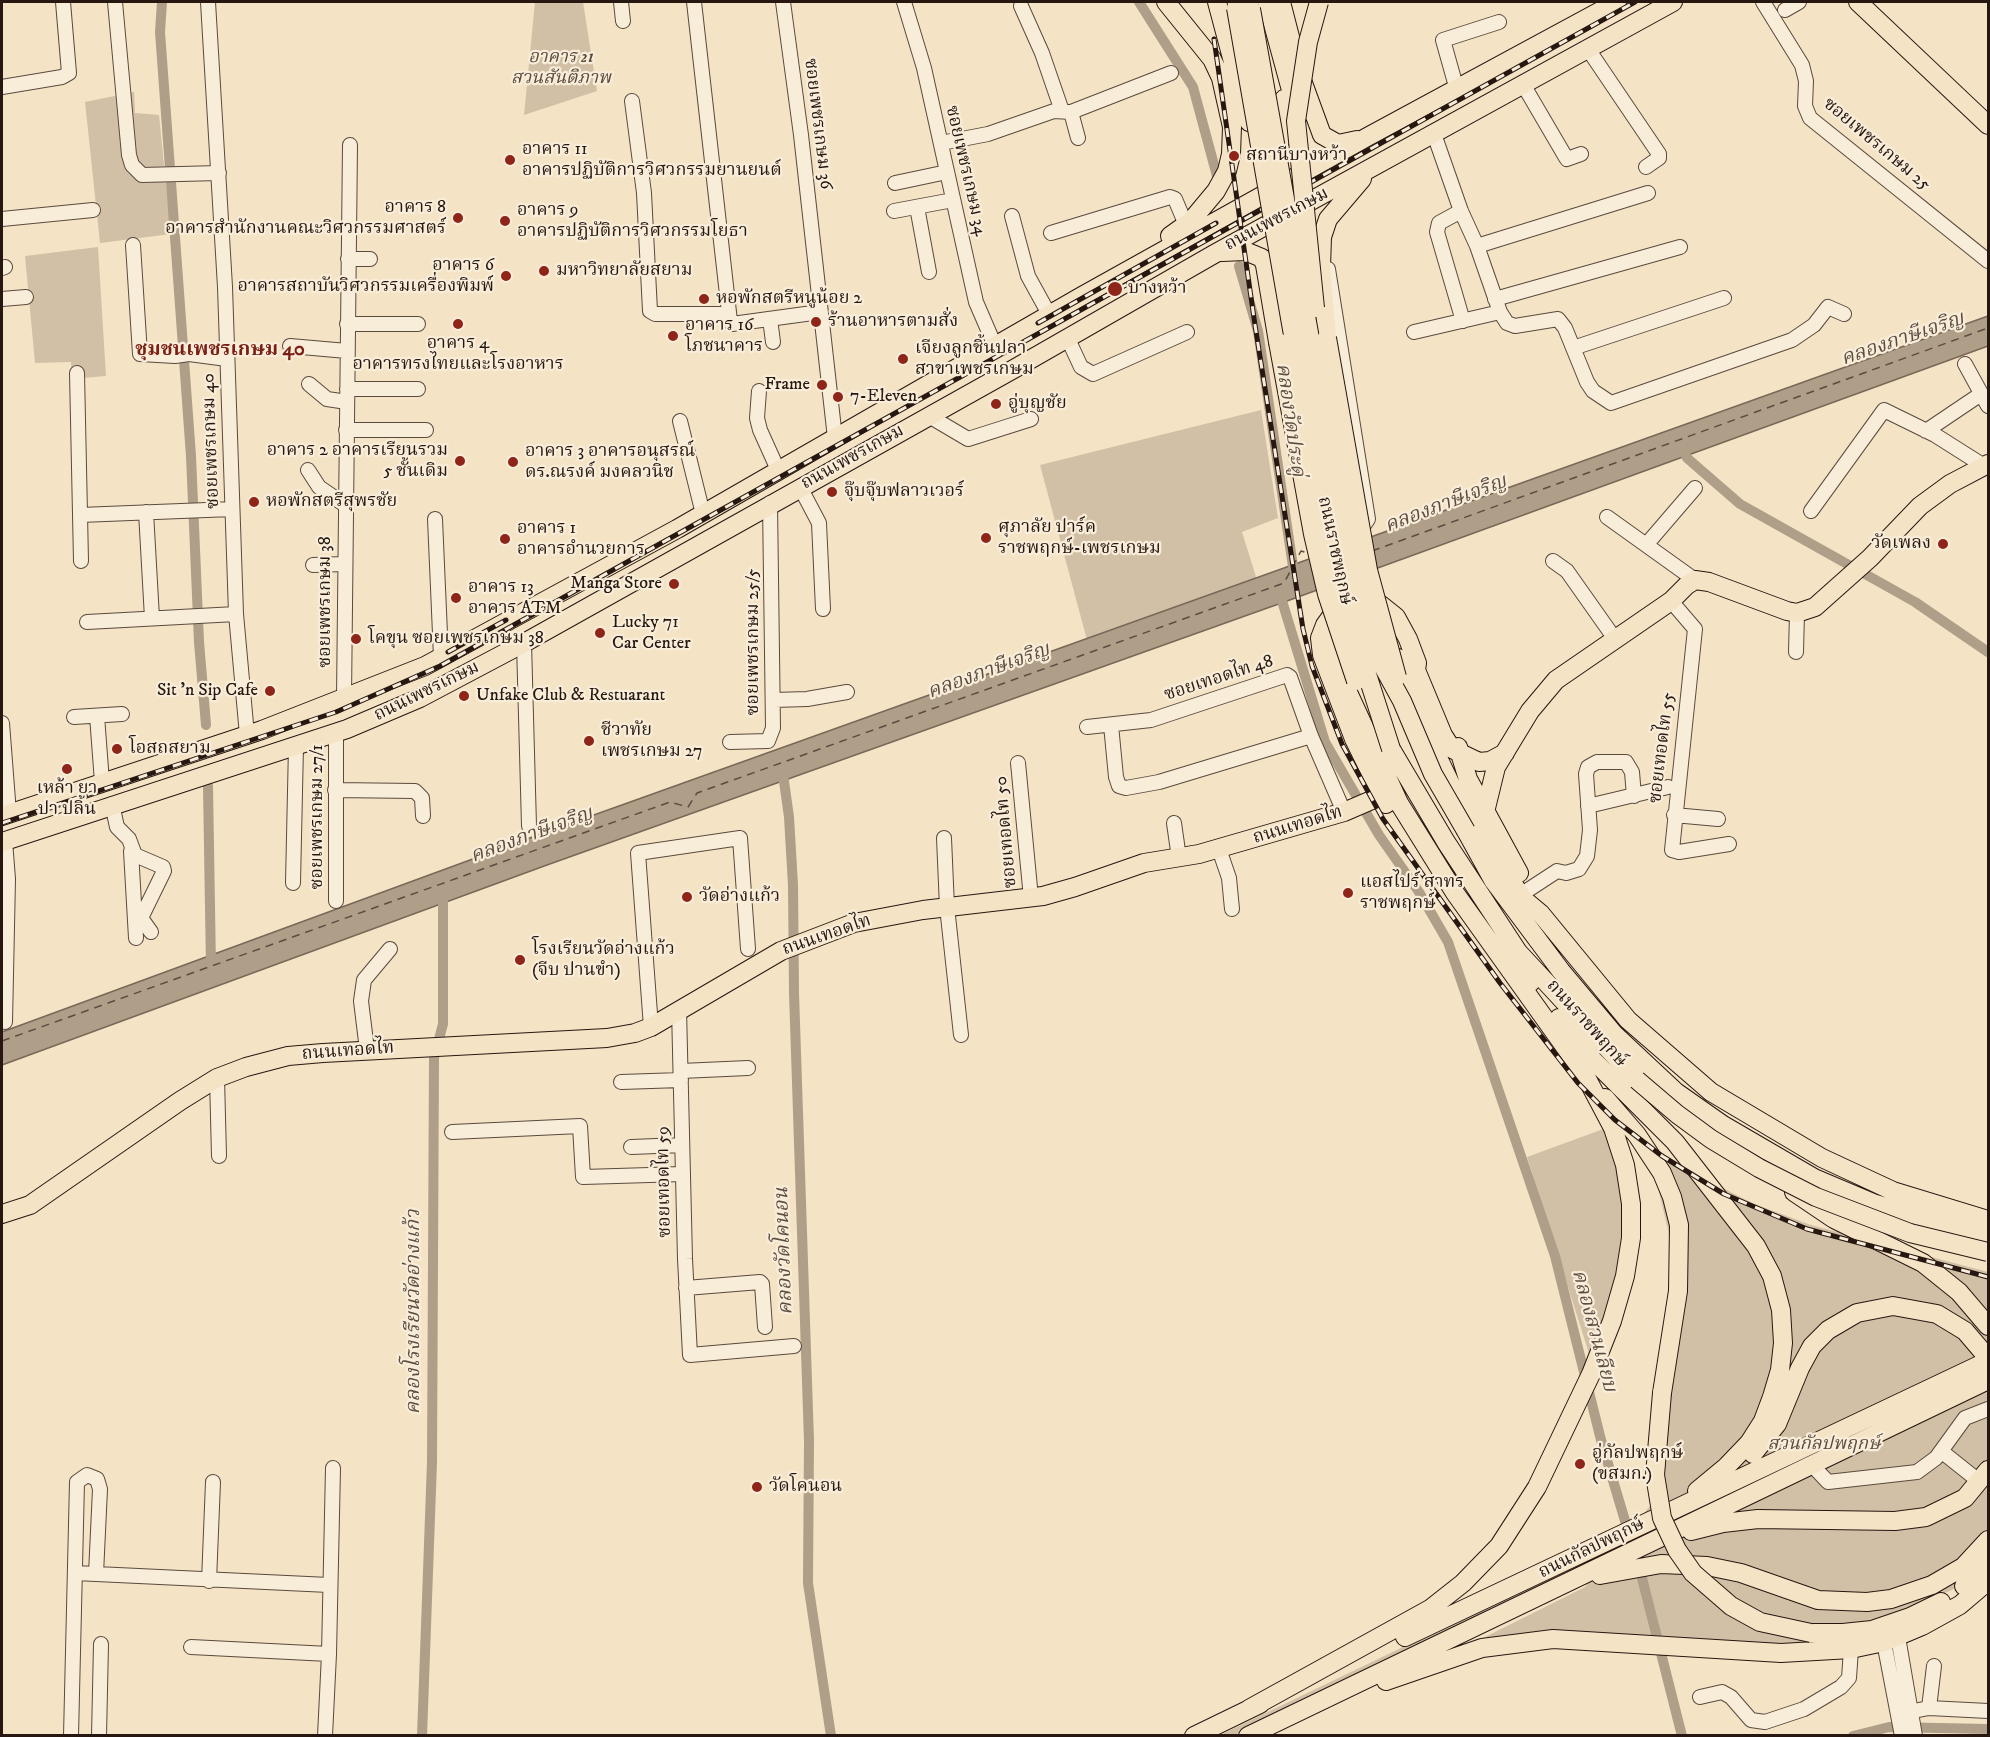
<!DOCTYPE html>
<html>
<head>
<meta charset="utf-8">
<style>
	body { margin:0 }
	#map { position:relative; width:1990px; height:1737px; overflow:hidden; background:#f5e3c5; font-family:"IM FELL DW Pica",serif }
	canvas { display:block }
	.frame { position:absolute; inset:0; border:3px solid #271711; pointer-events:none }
</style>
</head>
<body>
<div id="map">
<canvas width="1990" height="1737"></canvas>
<div class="frame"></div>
</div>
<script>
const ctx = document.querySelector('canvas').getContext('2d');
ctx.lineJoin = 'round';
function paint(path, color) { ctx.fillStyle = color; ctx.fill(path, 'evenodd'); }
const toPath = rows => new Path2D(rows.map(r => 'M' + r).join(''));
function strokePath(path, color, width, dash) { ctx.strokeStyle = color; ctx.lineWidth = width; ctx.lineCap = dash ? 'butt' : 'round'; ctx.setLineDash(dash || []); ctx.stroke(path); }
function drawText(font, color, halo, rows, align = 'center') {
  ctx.font = font + ' "IM FELL DW Pica","Noto Serif Thai",serif'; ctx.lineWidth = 4.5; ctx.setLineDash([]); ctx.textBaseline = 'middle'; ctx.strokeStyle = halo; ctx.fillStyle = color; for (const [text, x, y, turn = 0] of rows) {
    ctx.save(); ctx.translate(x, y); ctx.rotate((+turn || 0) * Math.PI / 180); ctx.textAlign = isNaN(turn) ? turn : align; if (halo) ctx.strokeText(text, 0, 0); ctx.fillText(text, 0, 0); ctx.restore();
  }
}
const green = toPath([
	[535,2,583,2,597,91,524,115],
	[134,92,135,113,159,115,171,234,100,243,85,102],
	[98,247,106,376,72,379,71,362,35,363,25,256],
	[1261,410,1278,518,1242,532,1257,580,1087,640,1040,465],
	[1606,1128,1621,1172,1626,1247,1591,1360,1527,1157],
	[1649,1150,1752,1203,1811,1225,1988,1272,1988,1558,1969,1582,1873,1626,1835,1651,1617,1643,1463,1648,1585,1587,1609,1557,1234,1735,1218,1736,1621,1542,1657,1497,1678,1272]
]);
const water = toPath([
	[1988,316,1988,346,1287,601,547,865,2,1065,2,1032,538,835,1988,316]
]);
const canal = toPath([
	[162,2,160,32,191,456,199,642,206,725],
	[1139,2,1193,87,1217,176],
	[1239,266,1258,331,1295,580],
	[1681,443,1687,458,1740,504,1915,602,1988,652],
	[1279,591,1325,742,1379,835,1419,892,1448,942,1555,1256,1601,1440,1642,1578,1682,1736],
	[782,767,789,817,793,885,794,993,809,1441,808,1583,831,1736],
	[208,786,211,968],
	[422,1736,432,1462,434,1058,443,1024,443,889],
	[1853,1736,1889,1727,1988,1729]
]);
const ferry = toPath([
	[1372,551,1988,328],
	[2,1041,670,802,688,807,697,793,1284,583,1301,551,1308,553]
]);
const minor = toPath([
	[115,2,129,155,132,165,142,175,219,173],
	[208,2,225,287,236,614,247,735],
	[621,2,623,21],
	[694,2,730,321,732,324,820,312],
	[783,2,801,135,835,438],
	[904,2,924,68,976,302,995,346],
	[1763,2,1802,65,1806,81,1805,106,1810,118,1988,261],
	[1021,6,1042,53,1062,111],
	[1785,10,1799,2],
	[1588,49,1659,154,1659,158,1646,167],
	[1524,86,1565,156,1567,159,1581,154],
	[2,87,62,77,69,73,63,2],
	[1457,90,1443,40,1499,22],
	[632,101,644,193,650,311,655,314,727,314],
	[1071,112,1078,138],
	[1434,134,1461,211,1477,246,1500,312,1507,323,1515,326,1558,319,1565,328,1587,382,1593,391,1611,403,1792,340,1814,325,1828,307,1844,314],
	[941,143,988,134,1054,111,1071,112,1171,73],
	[895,183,947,172],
	[917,207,929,272],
	[894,211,953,200],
	[1461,211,1439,223,1437,232,1463,321],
	[1012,216,1028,276,1050,316],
	[2,219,93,210],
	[1051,233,1170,197,1175,199,1186,225],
	[133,245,140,354,175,356,189,354,227,359],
	[1477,246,1648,193],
	[348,259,370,259],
	[2,268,5,267],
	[1328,269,1368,519,1362,528,1355,531],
	[2,299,26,297],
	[1495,299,1680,247],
	[770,319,773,342],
	[347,324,418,324],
	[1414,332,1500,312],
	[1068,339,1081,367,1093,374,1187,332],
	[290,346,347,351],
	[1573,348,1724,298],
	[1965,364,1988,406],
	[77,373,81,561],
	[309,384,327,399,347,402],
	[347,389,418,389],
	[759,391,757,418,760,430,778,470],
	[929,416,968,439,1031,419],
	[680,421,703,514],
	[346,430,426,430],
	[1926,431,1981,394],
	[308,470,319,487,345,505],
	[800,487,819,523,823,609],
	[1811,511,1884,410,1935,435,1984,466],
	[146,512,152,618],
	[80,515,232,509],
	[1607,517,1695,580],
	[435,519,441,657],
	[1646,545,1695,488],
	[1553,561,1567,571,1615,639],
	[313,565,345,564],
	[1671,601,1695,629,1672,850,1679,852,1729,844],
	[87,622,236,614],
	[524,643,529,826],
	[1796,652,1797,613],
	[344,699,350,145],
	[774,700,807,699,847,692],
	[97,716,102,782],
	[74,717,122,714],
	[2,723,9,813],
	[1111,725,1116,777,1119,786,1126,788,1159,782,1311,736],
	[1087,727,1151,720,1287,675,1290,677,1311,736,1344,812],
	[730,742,768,741,773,728,770,503],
	[1018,763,1031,898],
	[335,790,415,791,422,798,423,816],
	[112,804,117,827,129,839,135,855,163,867,164,871,141,918,151,932],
	[1588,806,1668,787],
	[1674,815,1718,819],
	[1174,823,1179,858],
	[944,838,947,907,961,1035],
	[5,841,8,879,5,1022],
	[1219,849,1229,878,1232,909],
	[131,851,136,938],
	[293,883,296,746],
	[1528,890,1557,871,1566,873,1579,869,1587,856,1590,830,1586,774,1588,767,1597,762,1626,762,1632,772,1634,796],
	[336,901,336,732],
	[679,1009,685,1259,690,1355,794,1346],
	[651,1027,638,853,740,838,748,949],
	[367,1050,361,1001,364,980,390,949],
	[681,1071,748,1068],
	[217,1078,219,1156],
	[621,1082,681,1080],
	[452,1132,580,1126,583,1177,683,1174],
	[631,1147,682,1145],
	[686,1288,760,1282,762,1284,765,1327],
	[1941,1451,1975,1478],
	[1811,1464,1828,1482,1917,1472,1936,1458,1965,1418,1988,1409],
	[75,1573,329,1585],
	[209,1581,213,1482],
	[1898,1637,1915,1736],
	[1884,1642,1902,1736],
	[191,1647,329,1654,333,1468],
	[1700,1697,1722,1692,1731,1697,1751,1720,1765,1722,1804,1709,1841,1687,1849,1678,1851,1649],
	[1929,1708,1934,1666],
	[1903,1713,1929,1708,1988,1711],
	[71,1736,77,1482,87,1475,97,1479,100,1489,96,1574],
	[99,1736,101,1644],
	[325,1736,329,1654]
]);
const major = toPath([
	[1166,2,1212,59,1221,78,1232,127,1231,154,1227,171,1216,191,1191,221,1170,236],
	[1217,2,1249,122],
	[1267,2,1298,116],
	[1281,2,1299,72,1322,135,1338,144,1357,140],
	[1858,2,1988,125],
	[1263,144,1270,146,1278,143,1283,137,1287,121,1284,99],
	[1222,252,1245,251,1262,258,1265,265,1278,342],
	[1327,338,1321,268,1322,237,1328,219,1362,179],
	[1398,658,1429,739,1453,789,1491,850,1523,899,1541,914,1628,1020,1711,1092,1822,1158,1893,1191,1988,1220],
	[1458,747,1468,779,1519,873],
	[1391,749,1446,842,1518,952,1637,1080],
	[1386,804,1354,739,1322,655,1320,638,1325,625,1333,614,1351,604,1381,605,1396,617,1408,639,1417,663,1416,670,1443,735,1452,749,1479,762,1490,761,1505,753],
	[1485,812,1496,767,1530,711,1556,680,1671,601,1687,585,1695,580,1709,582,1787,611,1797,613,1815,607,1870,558,1920,506,1950,484,1988,464],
	[2,816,262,730,425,666,677,529,1082,296,1369,136,1617,2],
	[1466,831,1493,880,1561,971,1614,1034,1676,1092,1723,1125,1814,1178,1873,1203,1950,1227,1988,1235],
	[2,842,347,729,420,698,524,643,1012,370,1216,253,1673,2],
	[1518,952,1521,966,1531,982],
	[1559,1018,1593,1060,1675,1142,1756,1246,1772,1276,1781,1310,1783,1343,1780,1370,1772,1397,1763,1421,1749,1443,1726,1467,1697,1491],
	[1605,1098,1637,1135,1662,1173,1672,1197,1679,1225,1678,1291,1662,1393],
	[1794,1192,1834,1219,1923,1263,1959,1292,1988,1326],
	[2,1214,30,1205,180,1101,217,1078,246,1067,288,1056,323,1053,607,1038,635,1033,651,1027,781,951,854,923,923,910,1043,896,1075,887,1144,863,1199,854,1344,812,1381,796],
	[1753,1454,1777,1424,1800,1368,1812,1346,1828,1330,1857,1313,1893,1306,1937,1314,1965,1331,1988,1358],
	[1691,1531,1723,1523,1758,1519,1895,1521,1926,1517,1965,1498,1988,1470],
	[1600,1575,1661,1564,1707,1566,1741,1573,1818,1600,1867,1602,1891,1599,1932,1585,1963,1567,1988,1540],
	[1964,1586,1988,1563],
	[1811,1633,1843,1633,1872,1630,1910,1617,1941,1602],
	[1405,1637,1988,1361],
	[1386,1681,1482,1648,1553,1639,1781,1653,1851,1649,1884,1642,1922,1626,1960,1605,1988,1581],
	[1249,1709,1430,1609,1463,1583,1499,1546,1537,1487,1591,1374,1612,1321,1625,1276,1631,1238,1631,1204,1625,1165,1613,1128,1585,1075,1455,893,1399,803,1346,688,1333,649,1332,642,1336,633,1348,623],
	[1194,1736,1260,1704],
	[1248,1736,1988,1380]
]);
const rail = toPath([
	[1214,39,1255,325,1303,629,1312,666,1342,744,1383,819,1500,983,1578,1083,1615,1120,1662,1156,1724,1194,1807,1229,1988,1277],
	[1038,323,1216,223],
	[448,652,506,620],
	[2,823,336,712,440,666,1635,2]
]);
const majorBridge = toPath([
	[1236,8,1328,536,1340,590,1391,749],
	[1251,9,1352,573,1368,631,1380,661,1402,701,1433,774,1466,831],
	[1315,308,1296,121,1308,42,1319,2],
	[1327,338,1368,570,1397,677],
	[1278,342,1313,534,1327,594,1356,681],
	[1637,1080,1677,1114,1711,1139,1759,1168,1816,1197,1910,1233,1988,1252],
	[1662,1393,1655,1475,1662,1518,1677,1550,1693,1573,1731,1606,1760,1622,1811,1633]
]);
const markers = [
	[1234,156,6,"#8f2418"],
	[510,160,6,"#8f2418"],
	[458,218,6,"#8f2418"],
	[505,221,6,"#8f2418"],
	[544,271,6,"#8f2418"],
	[506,276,6,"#8f2418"],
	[1115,289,8,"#8f2418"],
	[704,299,6,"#8f2418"],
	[816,322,6,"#8f2418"],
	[458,324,6,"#8f2418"],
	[673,336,6,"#8f2418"],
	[903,359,6,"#8f2418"],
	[822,385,6,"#8f2418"],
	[838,397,6,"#8f2418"],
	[996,404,6,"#8f2418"],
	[460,461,6,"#8f2418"],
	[513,462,6,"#8f2418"],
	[832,492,6,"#8f2418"],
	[254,502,6,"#8f2418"],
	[986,538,6,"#8f2418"],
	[505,539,6,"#8f2418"],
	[1943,544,6,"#8f2418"],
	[674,584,6,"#8f2418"],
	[456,598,6,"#8f2418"],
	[600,633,6,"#8f2418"],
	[356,639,6,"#8f2418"],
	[270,691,6,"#8f2418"],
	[464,696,6,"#8f2418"],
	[589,741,6,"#8f2418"],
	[117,749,6,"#8f2418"],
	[67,769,6,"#8f2418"],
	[1348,893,6,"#8f2418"],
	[687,897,6,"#8f2418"],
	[520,960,6,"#8f2418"],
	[1580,1464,6,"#8f2418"],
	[757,1487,6,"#8f2418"]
];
const parkNames = [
	["อาคาร 21",561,58],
	["สวนสันติภาพ",561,79],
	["สวนกัลปพฤกษ์",1824,1445]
];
const streetNames = [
	["ซอยเพชรเกษม 36",817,124,83],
	["ซอยเพชรเกษม 25",1876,145,40],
	["ซอยเพชรเกษม 34",965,171,77],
	["ถนนเพชรเกษม",1277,220,-28],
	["ซอยเพชรเกษม 40",212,441,-92],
	["ถนนเพชรเกษม",853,458,-29],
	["ถนนราชพฤกษ์",1334,551,78],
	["ซอยเพชรเกษม 38",326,602,-90],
	["ซอยเพชรเกษม 25/5",754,642,-90],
	["ซอยเทอดไท 48",1219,679,-18],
	["ถนนเพชรเกษม",427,692,-26],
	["ซอยเทอดไท 55",1663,748,-83],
	["ซอยเพชรเกษม 27/1",318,817,-90],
	["ถนนเทอดไท",1298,826,-17],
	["ซอยเทอดไท 50",1007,832,-95],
	["ถนนเทอดไท",827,936,-19],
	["ถนนราชพฤกษ์",1586,1024,48],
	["ถนนเทอดไท",348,1052,-4],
	["ซอยเทอดไท 59",665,1182,-91],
	["ถนนกัลปพฤกษ์",1592,1549,-26]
];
const poiNames = [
	["อาคาร 11",522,150],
	["อาคารปฏิบัติการวิศวกรรมยานยนต์",522,171],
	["สถานีบางหว้า",1246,156],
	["อาคาร 8",446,208,"right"],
	["อาคารสำนักงานคณะวิศวกรรมศาสตร์",446,229,"right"],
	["อาคาร 9",517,211],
	["อาคารปฏิบัติการวิศวกรรมโยธา",517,232],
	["อาคาร 6",494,266,"right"],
	["อาคารสถาบันวิศวกรรมเครื่องพิมพ์",494,287,"right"],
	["มหาวิทยาลัยสยาม",556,271],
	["บางหว้า",1128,289],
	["หอพักสตรีหนูน้อย 2",716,299],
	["ร้านอาหารตามสั่ง",828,322],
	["อาคาร 16",685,326],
	["โภชนาคาร",685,347],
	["อาคาร 4",458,344,"center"],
	["อาคารทรงไทยและโรงอาหาร",458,365,"center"],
	["เจียงลูกชิ้นปลา",915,349],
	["สาขาเพชรเกษม",915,370],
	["Frame",810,385,"right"],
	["7-Eleven",850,397],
	["อู่บุญชัย",1008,404],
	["อาคาร 2 อาคารเรียนรวม",448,451,"right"],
	["5 ชั้นเดิม",448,472,"right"],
	["อาคาร 3 อาคารอนุสรณ์",525,452],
	["ดร.ณรงค์ มงคลวนิช",525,473],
	["จุ๊บจุ๊บฟลาวเวอร์",844,492],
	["หอพักสตรีสุพรชัย",266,502],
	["ศุภาลัย ปาร์ค",998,528],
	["ราชพฤกษ์-เพชรเกษม",998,549],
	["อาคาร 1",517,529],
	["อาคารอำนวยการ",517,550],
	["วัดเพลง",1931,544,"right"],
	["Manga Store",662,584,"right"],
	["อาคาร 13",468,588],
	["อาคาร ATM",468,609],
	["Lucky 71",612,623],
	["Car Center",612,644],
	["โคขุน ซอยเพชรเกษม 38",368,639],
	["Sit 'n Sip Cafe",258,691,"right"],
	["Unfake Club & Restuarant",476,696],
	["ชีวาทัย",601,731],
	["เพชรเกษม 27",601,752],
	["โอสถสยาม",129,749],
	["เหล้า ยา",67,789,"center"],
	["ปา ปลิ้น",67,810,"center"],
	["แอสไปร์ สาทร",1360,883],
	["ราชพฤกษ์",1360,904],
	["วัดอ่างแก้ว",699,897],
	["โรงเรียนวัดอ่างแก้ว",532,950],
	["(จีบ ปานขำ)",532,971],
	["อู่กัลปพฤกษ์",1592,1454],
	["(ขสมก.)",1592,1475],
	["วัดโคนอน",769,1487]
];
const waterNames = [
	["คลองภาษีเจริญ",1903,340,-19],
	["คลองวัดประดู่",1289,420,82],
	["คลองภาษีเจริญ",1446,505,-21],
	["คลองภาษีเจริญ",989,672,-20],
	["คลองภาษีเจริญ",532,836,-20],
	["คลองวัดโคนอน",785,1251,-92],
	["คลองโรงเรียนวัดอ่างแก้ว",415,1312,-90],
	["คลองสวนเลียบ",1593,1331,75]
];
const neighbourhoodNames = [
	["ชุมชนเพชรเกษม 40",220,351]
];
paint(green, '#d2c0a6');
paint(water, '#af9e88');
strokePath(water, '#796858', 1.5);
strokePath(canal, '#af9e88', 10);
strokePath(ferry, '#5d4d41', 1.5, [8, 6]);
strokePath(minor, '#5a4a3e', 16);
strokePath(major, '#271711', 20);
strokePath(minor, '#f8edd9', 14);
strokePath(major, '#f5e3c5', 18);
strokePath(rail, '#271711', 5);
strokePath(rail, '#f8edd9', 3, [9]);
strokePath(majorBridge, '#271711', 20, []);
strokePath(majorBridge, '#f5e3c5', 18);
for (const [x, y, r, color] of markers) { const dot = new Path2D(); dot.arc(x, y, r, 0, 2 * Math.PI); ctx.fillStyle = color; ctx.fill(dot); strokePath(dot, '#f8edd9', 2); }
drawText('italic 18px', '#5a4a3e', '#f8edd9', parkNames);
drawText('18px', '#271711', '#f8edd9', streetNames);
drawText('18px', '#271711', '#f8edd9', poiNames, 'left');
drawText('italic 20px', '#5d4d41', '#f8edd9', waterNames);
drawText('bold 20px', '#7a1f14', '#f8edd9', neighbourhoodNames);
</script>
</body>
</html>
